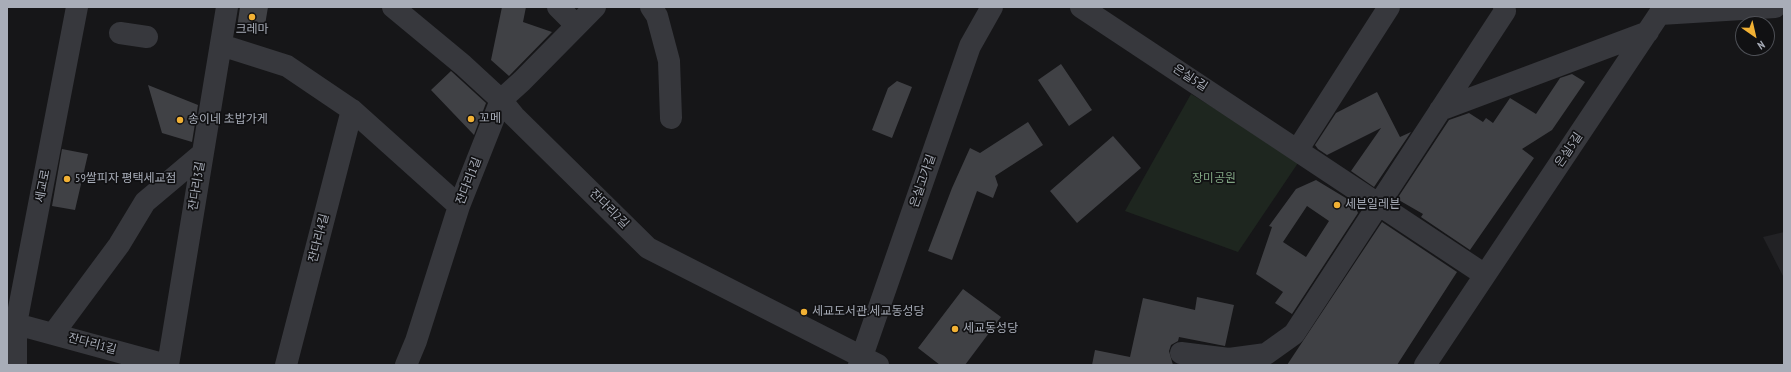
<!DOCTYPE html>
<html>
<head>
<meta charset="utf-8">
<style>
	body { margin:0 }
	#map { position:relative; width:1791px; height:372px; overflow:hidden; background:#161618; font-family:"PT Sans Narrow",sans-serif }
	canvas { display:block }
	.frame { position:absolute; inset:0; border:8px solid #a8adb8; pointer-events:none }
	.north { position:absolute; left:1735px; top:16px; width:40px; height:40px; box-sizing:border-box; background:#111113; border:1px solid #4d4f55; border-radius:50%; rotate:146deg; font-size:11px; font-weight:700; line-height:16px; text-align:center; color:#a8adb8 }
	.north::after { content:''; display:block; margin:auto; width:14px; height:18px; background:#f2b134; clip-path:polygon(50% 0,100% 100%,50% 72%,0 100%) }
</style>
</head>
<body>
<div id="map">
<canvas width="1791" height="372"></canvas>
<div class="frame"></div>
<div class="north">N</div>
</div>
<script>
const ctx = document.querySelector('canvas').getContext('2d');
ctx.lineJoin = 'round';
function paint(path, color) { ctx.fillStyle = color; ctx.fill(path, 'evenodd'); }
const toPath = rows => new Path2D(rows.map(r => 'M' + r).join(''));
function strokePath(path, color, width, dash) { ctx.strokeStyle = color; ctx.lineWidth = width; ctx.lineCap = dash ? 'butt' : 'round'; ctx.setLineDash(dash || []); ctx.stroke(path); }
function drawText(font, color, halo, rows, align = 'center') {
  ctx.font = font + ' "PT Sans Narrow","Noto Sans KR",sans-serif'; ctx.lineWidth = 3.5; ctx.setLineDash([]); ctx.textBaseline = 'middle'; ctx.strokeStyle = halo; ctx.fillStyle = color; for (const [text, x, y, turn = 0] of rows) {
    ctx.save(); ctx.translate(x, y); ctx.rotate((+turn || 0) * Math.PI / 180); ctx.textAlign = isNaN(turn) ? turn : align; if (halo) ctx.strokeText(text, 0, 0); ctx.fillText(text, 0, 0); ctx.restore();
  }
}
const built = toPath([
	[1784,232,1784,278,1763,237]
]);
const green = toPath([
	[1191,94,1300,160,1238,252,1125,211]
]);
const building = toPath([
	[240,7,268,7,264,31,237,28],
	[502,7,526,7,523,22,552,32,509,76,491,60],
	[1061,64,1092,110,1069,126,1038,80],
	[451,71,486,103,474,135,431,90],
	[1572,74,1585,82,1552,130,1522,149,1534,158,1470,250,1421,217,1423,214,1397,199,1449,120,1469,113,1483,122,1486,118,1493,123,1510,98,1536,114,1560,78],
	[897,81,912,87,892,138,872,130,888,88],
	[148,85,198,105,192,142,162,133],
	[1377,92,1400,137,1411,132,1374,187,1351,171,1381,128,1327,155,1318,149,1315,145,1336,113],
	[1028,122,1043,145,995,176,998,185,993,198,977,191,952,260,928,251,952,188,970,148,980,153],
	[1113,136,1141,168,1077,223,1050,191],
	[62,149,88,154,75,210,52,206],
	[1316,180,1354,203,1358,213,1292,314,1275,303,1283,292,1256,274,1272,227,1269,226,1296,189],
	[1307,206,1329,221,1306,257,1283,242],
	[1382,222,1457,272,1397,365,1287,365],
	[963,289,1001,317,965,365,940,365,918,348],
	[1197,297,1234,305,1225,346,1179,337,1178,341,1171,345,1169,351,1173,365,1092,365,1095,350,1130,357,1143,298,1195,310]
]);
const minor = toPath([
	[393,7,463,65,501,100,514,116,648,248,878,365],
	[558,7,576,25],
	[651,7,657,16,669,61,671,118],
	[1081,7,1485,275],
	[1660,14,1775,7],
	[120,33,147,37],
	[221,45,287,66,352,110,459,206],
	[1440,110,1648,32],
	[1298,149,1389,7],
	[16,324,167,365],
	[53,334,119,245,145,202,202,154],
	[1181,353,1229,359,1266,354,1294,334,1505,11,1504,7],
	[16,365,16,324,77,7],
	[168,365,227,7],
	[286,365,352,110],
	[406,365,416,341,459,206,501,100,522,81,595,7],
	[859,365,970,46,992,7],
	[1425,365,1664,7]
]);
const markers = [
	[252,17,4,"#f2b134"],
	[471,119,4,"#f2b134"],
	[180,120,4,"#f2b134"],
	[67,179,4,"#f2b134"],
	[1337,205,4,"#f2b134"],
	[804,312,4,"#f2b134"],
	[955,329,4,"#f2b134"]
];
const poiNames = [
	["크레마",252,30,"center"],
	["꼬메",479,119],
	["송이네 초밥가게",188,120],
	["59쌀피자 평택세교점",75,179],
	["세븐일레븐",1345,205],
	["세교도서관.세교동성당",812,312],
	["세교동성당",963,329]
];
const streetNames = [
	["은실5길",1190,78,33],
	["은실5길",1569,150,-56],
	["잔다리1길",469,181,-69],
	["은실고가길",923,181,-71],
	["세교로",43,186,-79],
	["잔다리3길",197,186,-81],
	["잔다리2길",609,209,45],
	["잔다리4길",319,238,-76],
	["잔다리1길",92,344,15]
];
const parkNames = [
	["장미공원",1214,179]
];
paint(built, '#222225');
paint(green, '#1e261f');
paint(building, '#404145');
strokePath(minor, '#37383d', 22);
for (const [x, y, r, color] of markers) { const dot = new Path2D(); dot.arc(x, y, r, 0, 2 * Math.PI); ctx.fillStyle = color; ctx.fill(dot); strokePath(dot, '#111113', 1.5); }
drawText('12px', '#a8adb8', '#111113', poiNames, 'left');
drawText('12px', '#a8adb8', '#111113', streetNames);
drawText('12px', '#7fa381', '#111113', parkNames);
</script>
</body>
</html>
